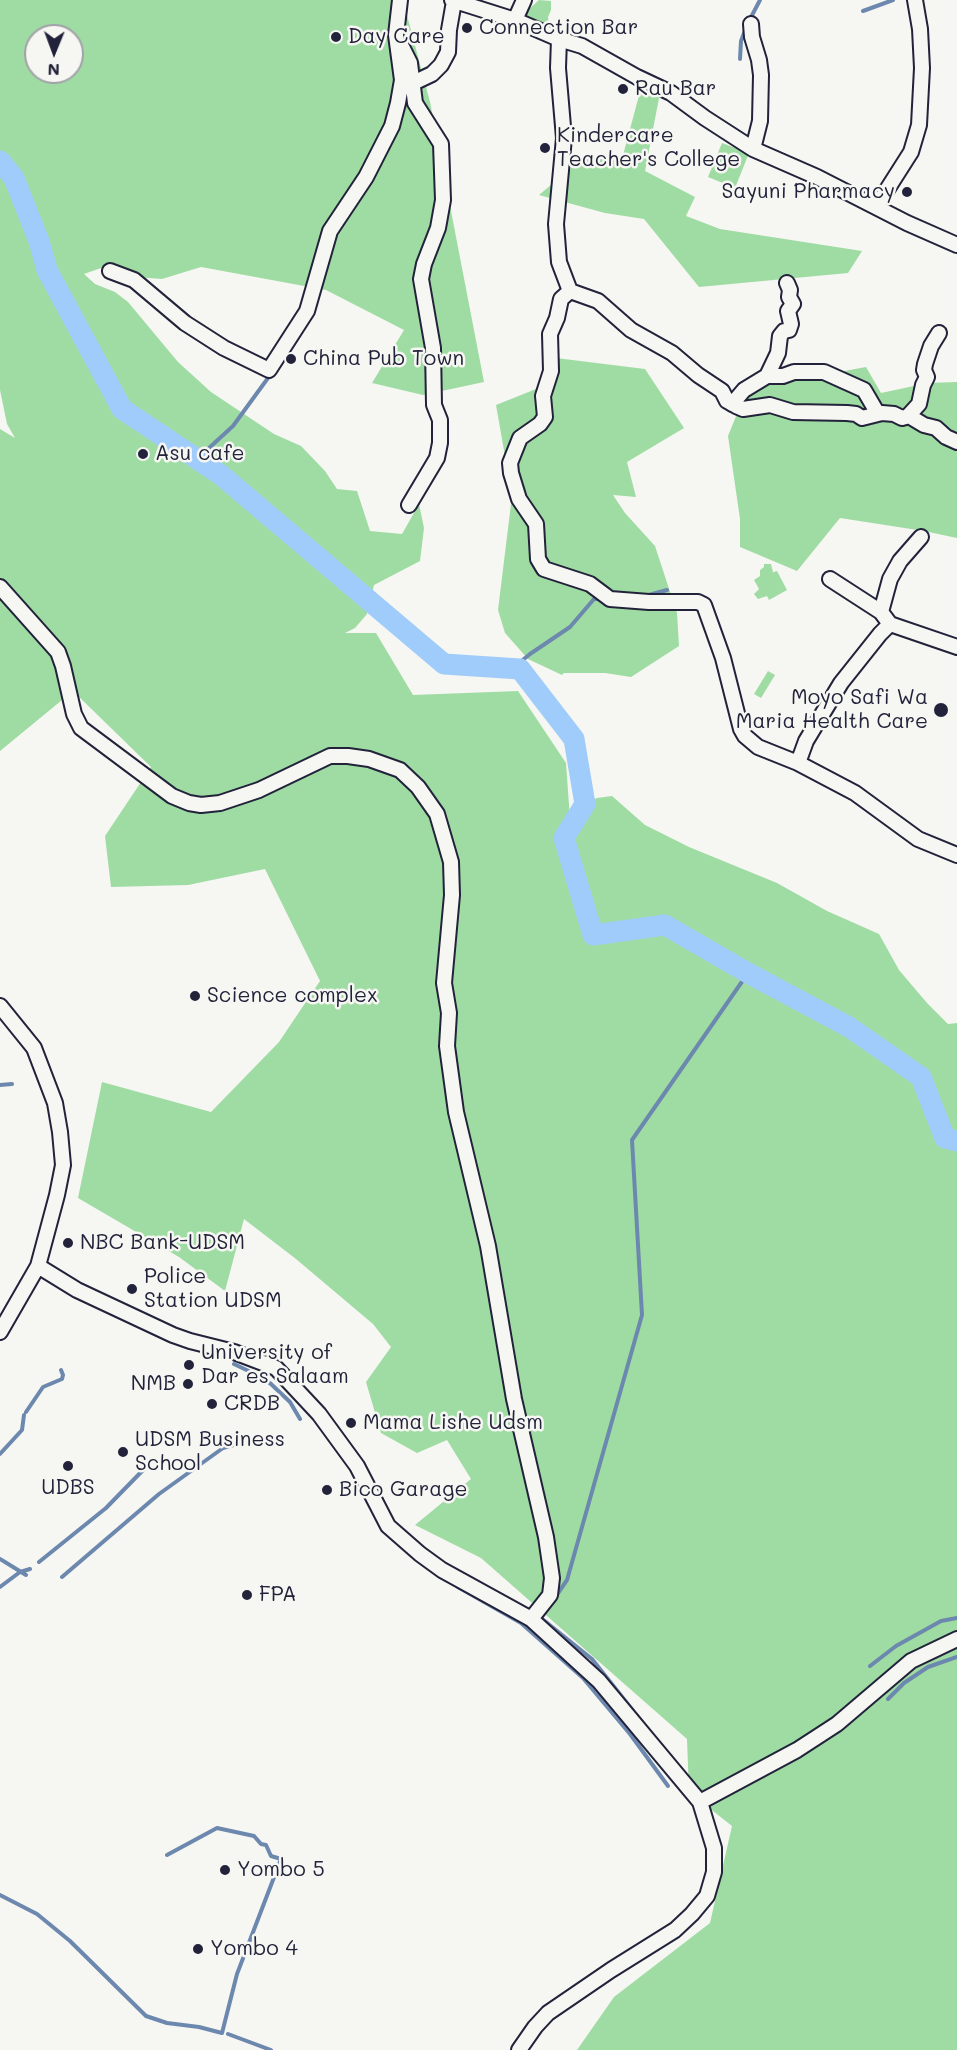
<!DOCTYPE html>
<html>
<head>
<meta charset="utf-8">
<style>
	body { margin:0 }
	#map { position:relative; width:957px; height:2050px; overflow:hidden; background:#f6f6f2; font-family:Mali,sans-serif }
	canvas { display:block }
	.north { position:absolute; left:24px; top:24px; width:60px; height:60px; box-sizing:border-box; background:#f6f6f2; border:2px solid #a1a1a9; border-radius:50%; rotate:181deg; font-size:16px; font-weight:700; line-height:24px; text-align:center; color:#22223b }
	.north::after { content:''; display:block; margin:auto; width:21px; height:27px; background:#22223b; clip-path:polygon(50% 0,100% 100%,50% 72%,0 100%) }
</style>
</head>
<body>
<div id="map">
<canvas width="957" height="2050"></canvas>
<div class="north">N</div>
</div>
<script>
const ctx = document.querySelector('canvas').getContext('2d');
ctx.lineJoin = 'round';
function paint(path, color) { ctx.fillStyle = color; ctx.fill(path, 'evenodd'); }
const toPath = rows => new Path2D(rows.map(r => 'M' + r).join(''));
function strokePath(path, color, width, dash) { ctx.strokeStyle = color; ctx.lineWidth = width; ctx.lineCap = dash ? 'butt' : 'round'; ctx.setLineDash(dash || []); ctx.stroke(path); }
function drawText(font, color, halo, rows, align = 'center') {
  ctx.font = font + ' Mali,sans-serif'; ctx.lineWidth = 5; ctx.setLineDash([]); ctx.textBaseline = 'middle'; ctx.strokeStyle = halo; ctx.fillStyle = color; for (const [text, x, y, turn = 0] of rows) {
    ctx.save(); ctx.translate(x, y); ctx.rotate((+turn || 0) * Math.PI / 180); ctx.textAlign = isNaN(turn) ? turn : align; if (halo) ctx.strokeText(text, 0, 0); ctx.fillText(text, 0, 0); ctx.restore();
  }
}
const green = toPath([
	[0,0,403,0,430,102,484,382,423,395,372,383,404,330,326,290,201,267,162,279,136,277,101,268,84,274,95,284,115,292,128,302,178,362,211,392,274,434,301,446,325,471,337,489,357,491,370,531,402,534,419,504,424,528,420,561,374,585,367,614,355,628,345,633,376,633,413,695,518,691,566,763,570,819,580,806,597,798,612,796,645,825,689,847,777,883,827,911,879,934,899,970,927,1003,948,1024,957,1023,957,2050,577,2050,614,1997,710,1923,732,1826,689,1792,687,1739,481,1558,415,1525,471,1479,447,1440,417,1453,381,1433,366,1382,391,1347,373,1324,296,1259,244,1219,225,1291,179,1257,78,1198,102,1082,211,1112,279,1042,320,981,265,869,188,885,111,887,105,836,151,767,73,691,0,751,0,429,15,438,7,424,0,390],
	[36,36,72,36,72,72,36,72],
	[539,0,551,1,551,10,548,17,550,35,519,18],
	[641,88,659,98,645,171,695,197,686,216,720,229,862,251,848,273,699,287,644,219,605,213,539,195,582,159,622,159],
	[722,143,749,153,735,188,708,177],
	[556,358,645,369,684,428,627,462,636,497,613,495,625,513,655,546,677,613,679,646,631,677,605,673,564,673,562,675,528,659,505,633,498,610,512,496,496,405,546,385],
	[866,367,881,393,928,383,957,382,957,538,924,531,840,518,797,571,740,547,740,519,728,436,747,389],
	[764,564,771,564,773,572,771,573,777,571,787,590,769,600,767,596,758,599,754,594,759,589,754,580,760,576,760,570,764,567],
	[768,671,775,675,761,698,754,694]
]);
const stream = toPath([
	[863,11,893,0],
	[749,21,760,0],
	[740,59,741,41,746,28],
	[197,459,233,426,268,378],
	[645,596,667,590],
	[513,668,530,654,570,627,594,599,602,599],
	[0,1085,12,1084],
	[258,1354,274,1359,278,1363],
	[234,1364,261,1377,271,1384,290,1402,300,1419],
	[286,1370,301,1384],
	[26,1412,43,1387,62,1379,63,1375,61,1370],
	[0,1454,22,1430,24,1415],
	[0,1559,26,1575],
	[39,1562,106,1508,148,1465],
	[62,1577,159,1494,223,1448,237,1444],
	[0,1587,20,1572,30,1569],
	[458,1587,521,1623,583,1678,630,1734,668,1786],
	[870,1666,896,1646,941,1621,957,1618],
	[888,1699,904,1683,928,1667,957,1657],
	[654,1737,592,1659,541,1618,567,1580,642,1315,632,1140,748,973],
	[0,1895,37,1914,70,1941,146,2016,167,2023,199,2027,222,2033,237,1974,281,1859,271,1856,266,1845,261,1844,254,1836,217,1828,167,1855],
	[228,2034,271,2050]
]);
const river = toPath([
	[0,161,14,178,39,241,47,270,122,409,221,475,444,664,520,669,574,739,585,804,564,838,593,935,665,925,748,973,849,1027,921,1077,945,1138,957,1141]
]);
const minor = toPath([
	[452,0,515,20,559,39,582,46,637,77,671,93,705,118,753,149,817,177,907,223,957,245],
	[515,20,524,0],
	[751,24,752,37,759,60,761,75,760,121,753,149],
	[559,39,558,68,564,138,556,224,559,262,570,291,598,301,631,330,672,353,698,375,722,391,727,401,736,406,743,409,770,405,793,412,847,413,856,414,862,418,882,413,894,414,902,418,909,416,924,425,936,428,946,437,957,442],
	[401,45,410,63,415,103,441,144,443,200,438,228,424,264,421,279,433,348,434,405,440,420,440,443,437,458,409,505],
	[411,84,432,74,441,65,448,52,449,30,453,7,457,1],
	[876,207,911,152,919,125,922,68,920,29,915,0],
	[110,271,134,280,185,323,224,348,269,370,307,311,330,231,366,177,392,126,398,103,402,80,396,35,400,0],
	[570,291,561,299,557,318,550,334,551,371,543,396,545,417,540,424,520,438,510,463,511,473,519,499,536,524,538,559,544,569,590,584,610,599,649,602,698,602,704,605,723,658,741,729,745,736,758,747,798,763],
	[767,376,783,376,794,372,824,372,864,390,878,414],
	[732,404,744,390,767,376,778,353,780,336,784,331,789,330,791,324,788,311,793,304,789,297,790,290,787,283],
	[908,416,919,404,923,385,927,377,924,370,925,364,931,346,939,333],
	[830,579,881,612,890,624,957,647],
	[0,587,58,652,63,666,74,714,81,728,172,796,189,803,201,805,220,803,259,790,330,756,348,756,369,759,400,770,418,787,437,814,451,862,452,895,444,983,449,1013,447,1046,456,1112,488,1246,514,1399,546,1537,552,1578,550,1595,531,1619],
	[881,612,890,579,900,561,921,537],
	[890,624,880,634,841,683,806,741,798,763,855,793,918,839,957,855],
	[0,1006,34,1048,55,1103,60,1132,63,1165,57,1195,38,1266,0,1332],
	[38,1266,77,1290,173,1335,190,1341,234,1352,276,1368,319,1414,357,1466,388,1526,420,1554,442,1570,531,1619,599,1681,700,1802,714,1848,714,1872,707,1896,692,1914,675,1930,611,1970,548,2013,535,2027,519,2050],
	[700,1802,797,1750,837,1724,911,1661,957,1639]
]);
const markers = [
	[467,28,6,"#22223b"],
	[336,37,6,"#22223b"],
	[623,89,6,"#22223b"],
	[545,148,6,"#22223b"],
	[907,192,6,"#22223b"],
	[291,359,6,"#22223b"],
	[143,454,6,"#22223b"],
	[941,710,8,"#22223b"],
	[195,996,6,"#22223b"],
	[68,1243,6,"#22223b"],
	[132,1289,6,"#22223b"],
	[189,1365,6,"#22223b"],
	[188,1384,6,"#22223b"],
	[212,1404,6,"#22223b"],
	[351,1423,6,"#22223b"],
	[123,1452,6,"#22223b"],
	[68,1466,6,"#22223b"],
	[327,1490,6,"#22223b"],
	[247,1595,6,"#22223b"],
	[225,1870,6,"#22223b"],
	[198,1949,6,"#22223b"]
];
const poiNames = [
	["Connection Bar",479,28],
	["Day Care",348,37],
	["Rau Bar",635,89],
	["Kindercare",557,136],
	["Teacher's College",557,160],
	["Sayuni Pharmacy",895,192,"right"],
	["China Pub Town",303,359],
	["Asu cafe",155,454],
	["Moyo Safi Wa",928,698,"right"],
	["Maria Health Care",928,722,"right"],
	["Science complex",207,996],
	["NBC Bank-UDSM",80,1243],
	["Police",144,1277],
	["Station UDSM",144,1301],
	["University of",201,1353],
	["Dar es Salaam",201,1377],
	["NMB",176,1384,"right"],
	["CRDB",224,1404],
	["Mama Lishe Udsm",363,1423],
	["UDSM Business",135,1440],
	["School",135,1464],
	["UDBS",68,1488,"center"],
	["Bico Garage",339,1490],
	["FPA",259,1595],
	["Yombo 5",237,1870],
	["Yombo 4",210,1949]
];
paint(green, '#9fdca3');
strokePath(stream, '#6d88ae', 4);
strokePath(river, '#9fccfa', 21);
strokePath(minor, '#22223b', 18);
strokePath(minor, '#f6f6f2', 14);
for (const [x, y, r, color] of markers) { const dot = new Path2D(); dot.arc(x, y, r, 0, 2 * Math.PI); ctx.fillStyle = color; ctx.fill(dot); strokePath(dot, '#f6f6f2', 2); }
drawText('21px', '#22223b', '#f6f6f2', poiNames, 'left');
</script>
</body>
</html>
